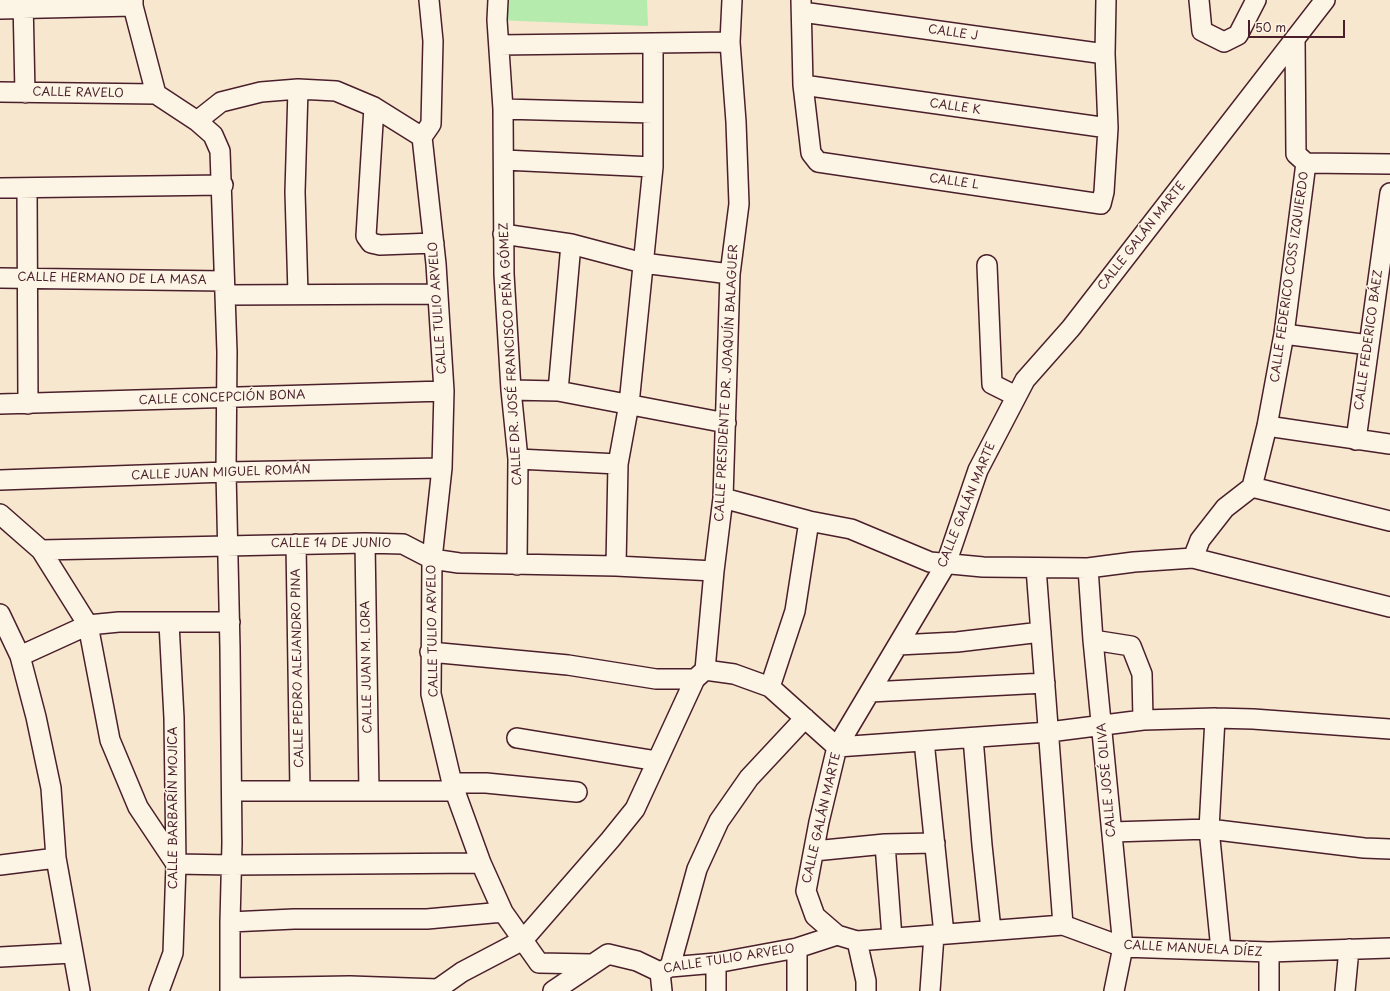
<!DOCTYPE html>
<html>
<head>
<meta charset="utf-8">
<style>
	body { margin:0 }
	#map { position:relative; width:1390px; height:991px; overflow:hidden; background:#f7e7cf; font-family:"Playpen Sans",sans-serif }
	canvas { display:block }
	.scale { position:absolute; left:1248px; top:20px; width:97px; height:18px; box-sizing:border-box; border:2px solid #4a1f2b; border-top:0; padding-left:5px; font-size:12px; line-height:14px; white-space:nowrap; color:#4a1f2b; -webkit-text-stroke:3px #fcf5e5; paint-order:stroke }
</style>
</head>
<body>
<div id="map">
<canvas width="1390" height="991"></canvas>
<div class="scale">50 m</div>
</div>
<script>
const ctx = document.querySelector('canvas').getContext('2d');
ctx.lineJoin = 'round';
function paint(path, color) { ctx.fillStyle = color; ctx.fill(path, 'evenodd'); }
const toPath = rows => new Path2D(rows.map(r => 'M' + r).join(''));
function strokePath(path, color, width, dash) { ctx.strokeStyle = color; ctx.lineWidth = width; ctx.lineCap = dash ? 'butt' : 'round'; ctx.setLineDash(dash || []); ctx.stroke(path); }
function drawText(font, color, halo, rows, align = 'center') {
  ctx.font = font + ' "Playpen Sans",sans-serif'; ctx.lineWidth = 3; ctx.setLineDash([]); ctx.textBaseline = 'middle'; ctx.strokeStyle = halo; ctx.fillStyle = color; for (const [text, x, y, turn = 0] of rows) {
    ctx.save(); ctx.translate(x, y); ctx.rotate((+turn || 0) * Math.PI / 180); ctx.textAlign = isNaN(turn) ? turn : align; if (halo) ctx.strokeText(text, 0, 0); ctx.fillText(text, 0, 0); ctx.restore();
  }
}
const green = toPath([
	[497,0,647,0,648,26,495,20]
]);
const minor = toPath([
	[23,0,25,93],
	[133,0,133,6,156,94,197,121,213,135,220,151,227,352,226,472,230,648,232,843,230,922,230,991],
	[498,0,497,20,503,109,504,274,511,390,518,459,517,565],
	[801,0,803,85,811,153,818,162,1101,204,1104,192,1108,128,1105,54,1106,0],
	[1199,0,1202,31,1224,42,1238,35,1256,0],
	[0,9,133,6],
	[802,12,1105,54],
	[1295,39,1296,154,1306,163,1390,164],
	[499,45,730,42],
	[803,85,1108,128],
	[298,89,295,192,298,294],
	[0,92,156,94],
	[374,107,366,236,371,243,380,245,434,243],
	[503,109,653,113],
	[197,121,221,102,261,92,298,89,336,91,374,107,422,137],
	[422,137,436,264,444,391,442,468,432,559,431,694,452,783,481,863,503,912,539,963,591,964],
	[422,137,431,124,433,41,429,0],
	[504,160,653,167],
	[0,188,223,185],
	[27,189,28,404],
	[503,234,571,244,643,263,730,274],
	[987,265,992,384,1016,396],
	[0,278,224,281],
	[225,295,437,294],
	[1284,334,1369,345],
	[511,390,558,391,726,423],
	[558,391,571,244],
	[0,404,444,391],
	[1267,426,1390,444],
	[1356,440,1390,193],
	[518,459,618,464],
	[0,480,226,472,442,468],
	[1252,487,1390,521],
	[723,498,809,521,851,529,930,562,983,567,1088,568,1134,562,1193,558,1390,607],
	[0,514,41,550,88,625,110,740,138,807,176,864],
	[365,543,369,791],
	[296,544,300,791],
	[41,550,365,543,403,544,432,559,459,563,616,566,714,571],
	[1193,558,1200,540,1225,508,1252,487,1267,426,1284,334,1306,163],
	[616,566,618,464,629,404,653,167,653,44],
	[1036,568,1063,925],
	[1088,568,1093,640,1123,947,1114,991],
	[0,614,20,656,36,717,51,788,56,858,80,991],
	[1093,640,1131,646,1142,674,1143,720],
	[898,645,957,642,1041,632],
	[430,652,568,665,656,679,695,679,705,670,734,674,770,687,837,747,1049,732,1143,720,1215,718,1253,719,1390,729],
	[20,656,88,625,119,622,230,622],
	[705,670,714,571,723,498,730,274,739,204,736,122,730,42,732,0],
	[770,687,795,611,809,521],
	[870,692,1045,683],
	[1215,718,1209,829,1221,950],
	[517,738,657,761],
	[973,738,982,845,991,930],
	[924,741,944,934],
	[452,783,486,783,577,792],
	[232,791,456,791],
	[1112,832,1209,829,1364,848,1390,849],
	[885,844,892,938],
	[814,851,885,844,935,843],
	[176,864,232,865,481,863],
	[0,865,56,858],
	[230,922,294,919,427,919,503,912],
	[857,941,1063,925,1123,947,1269,952,1390,948],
	[797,948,797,991],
	[0,957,72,953],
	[716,963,716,991],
	[670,967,697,869,719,821,749,778,805,718],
	[660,972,670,967,716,963,797,948,837,935],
	[660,972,662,991],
	[230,988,350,986,438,989],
	[159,991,173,953,176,864,174,718,169,623],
	[435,991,462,972,523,940,610,840,635,809,695,679],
	[553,991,608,954,637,961,660,972],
	[866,991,866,981,857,941,837,935,815,916,806,891,819,822,837,747,946,564,978,470,1025,380,1071,328,1325,0],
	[930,991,934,935],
	[1269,991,1269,952],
	[1345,991,1349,949]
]);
const streetNames = [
	["CALLE J",953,33,8],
	["CALLE RAVELO",78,93,1],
	["CALLE K",955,107,8],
	["CALLE L",954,182,8],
	["CALLE GALÁN MARTE",1142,236,-52],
	["CALLE FEDERICO COSS IZQUIERDO",1290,277,-82],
	["CALLE HERMANO DE LA MASA",112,279,1],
	["CALLE TULIO ARVELO",438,308,-94],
	["CALLE FEDERICO BÁEZ",1369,340,-82],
	["CALLE DR. JOSÉ FRANCISCO PEÑA GÓMEZ",511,354,-93],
	["CALLE PRESIDENTE DR. JOAQUÍN BALAGUER",727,383,-87],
	["CALLE CONCEPCIÓN BONA",222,398,-2],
	["CALLE JUAN MIGUEL ROMÁN",221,473,-2],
	["CALLE GALÁN MARTE",967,505,-68],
	["CALLE 14 DE JUNIO",331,544],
	["CALLE TULIO ARVELO",433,631,-91],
	["CALLE JUAN M. LORA",367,667,-91],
	["CALLE PEDRO ALEJANDRO PINA",298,668,-91],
	["CALLE JOSÉ OLIVA",1107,780,-95],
	["CALLE BARBARÍN MOJICA",174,808,-90],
	["CALLE GALÁN MARTE",822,818,-77],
	["CALLE MANUELA DÍEZ",1193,949,3],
	["CALLE TULIO ARVELO",729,959,-9]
];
paint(green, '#b5ebad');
strokePath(minor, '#4a1f2b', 22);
strokePath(minor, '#fcf5e5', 19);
drawText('12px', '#4a1f2b', '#fcf5e5', streetNames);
</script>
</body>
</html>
